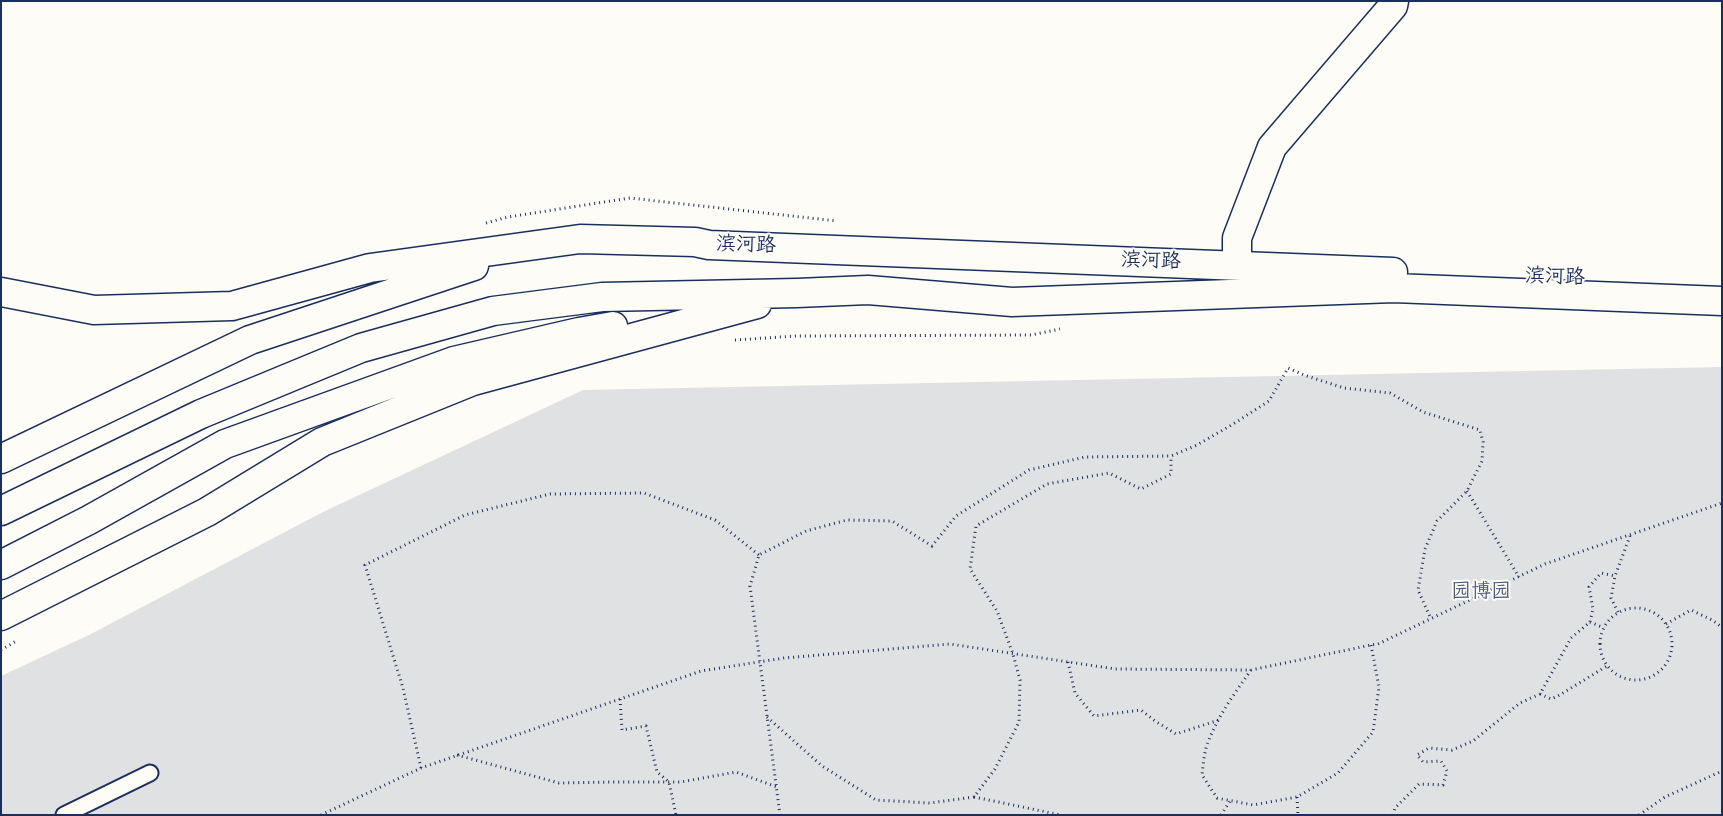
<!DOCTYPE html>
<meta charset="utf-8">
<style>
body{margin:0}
#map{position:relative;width:1723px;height:816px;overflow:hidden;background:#fdfcf7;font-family:Mynerve,sans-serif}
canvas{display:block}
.frame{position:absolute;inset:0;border:2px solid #1b2f5e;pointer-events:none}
</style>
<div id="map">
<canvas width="1723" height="816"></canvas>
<div class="frame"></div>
</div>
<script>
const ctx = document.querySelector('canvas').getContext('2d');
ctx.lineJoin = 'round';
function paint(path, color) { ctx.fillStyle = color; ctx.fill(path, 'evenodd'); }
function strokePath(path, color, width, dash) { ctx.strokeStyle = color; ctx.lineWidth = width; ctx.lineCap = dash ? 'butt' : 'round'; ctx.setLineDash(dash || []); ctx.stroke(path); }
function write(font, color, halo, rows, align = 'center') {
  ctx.font = font + ' Mynerve,"LXGW WenKai TC",sans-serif'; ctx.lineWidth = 4; ctx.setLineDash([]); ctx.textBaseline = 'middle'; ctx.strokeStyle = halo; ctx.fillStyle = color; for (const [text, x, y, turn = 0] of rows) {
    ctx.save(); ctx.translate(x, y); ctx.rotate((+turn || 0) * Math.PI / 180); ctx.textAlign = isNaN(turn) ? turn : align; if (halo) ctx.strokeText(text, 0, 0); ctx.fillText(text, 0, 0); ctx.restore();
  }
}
const green = new Path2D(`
 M1722 367V815H1V676L89 635 323 512 583 390Z`);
const path = new Path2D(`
 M486 223 508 217 630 198 837 221
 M735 340 796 336 1031 335 1060 329
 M1467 491 1519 577
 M1600 644a36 36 0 1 1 72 0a36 36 0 1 1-72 0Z
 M1618 612 1611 598 1615 576 1630 536
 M1590 622 1604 628
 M1666 624 1691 610 1712 620 1722 627
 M1 650 18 640
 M1068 662 1075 693 1094 716 1141 710 1155 721 1176 734 1219 720
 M1251 670C1234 694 1215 720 1206 748 1204 756 1203 766 1202 775L1217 798 1253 805 1297 797 1338 773 1373 732 1379 687 1371 645
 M1540 694 1551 699 1558 696 1607 666
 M620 699 622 730 646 726 657 772 669 782 676 815
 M767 717 822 766 876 800 930 803 974 797 995 769 1019 722 1020 680 1013 654 997 611 970 569 976 526 1047 484 1109 473 1141 489 1171 474V456
 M457 755 559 783 612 782H681L736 772 777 787
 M421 768 403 688 365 565 465 515 550 494 644 493 715 520 759 555
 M974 797 1061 815
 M1297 797 1298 815
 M321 815 421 768 701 671 784 658 950 644 1115 669 1251 670 1371 645 1378 644 1545 564 1722 503
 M780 815 750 586 759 555 806 531 847 520 892 521 932 546 956 516 1029 470 1085 457 1171 456 1197 445 1230 426 1269 401 1288 368 1304 375 1344 388 1390 393 1423 412 1480 430 1483 442 1482 461 1467 491 1437 521 1425 549 1418 590 1431 619
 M1221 815 1230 801
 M1393 815 1395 808 1419 784 1443 785 1447 771 1441 761 1423 762 1417 755 1429 748 1452 750 1473 741 1520 703 1540 694 1571 638 1590 622 1593 609 1589 587 1601 573 1615 576
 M1639 815 1665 797 1722 771`);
const service = new Path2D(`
 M64 815 150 773`);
const minor = new Path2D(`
 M1237 265V238L1272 147 1393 6 1394 1`);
const primary = new Path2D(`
 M1 292 94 310 232 306 370 268 580 239 695 242 709 245 1393 272
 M1 459 250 340 474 266
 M1 511 201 414 361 348 493 311 602 297 797 293 868 290 1012 302 1394 288 1722 301
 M1 565 89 520 225 444 454 361 579 332 613 326
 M1 616 207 512 322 442 473 381 757 304`);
const streetNames = [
 ["滨河路",746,246,2],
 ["滨河路",1151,262,2],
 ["滨河路",1555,278,2]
];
const parkNames = [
 ["园博园",1481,593]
];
paint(green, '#e0e1e3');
strokePath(service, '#1b2f5e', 19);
strokePath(minor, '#1b2f5e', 31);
strokePath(primary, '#1b2f5e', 31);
strokePath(path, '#1b2f5e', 3, [1, 4]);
strokePath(service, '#fdfcf7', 15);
strokePath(minor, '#fdfcf7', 28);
strokePath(primary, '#fdfcf7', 28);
write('20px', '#1b2f5e', '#fdfcf7', streetNames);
write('20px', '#4c5c7f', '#fdfcf7', parkNames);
</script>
